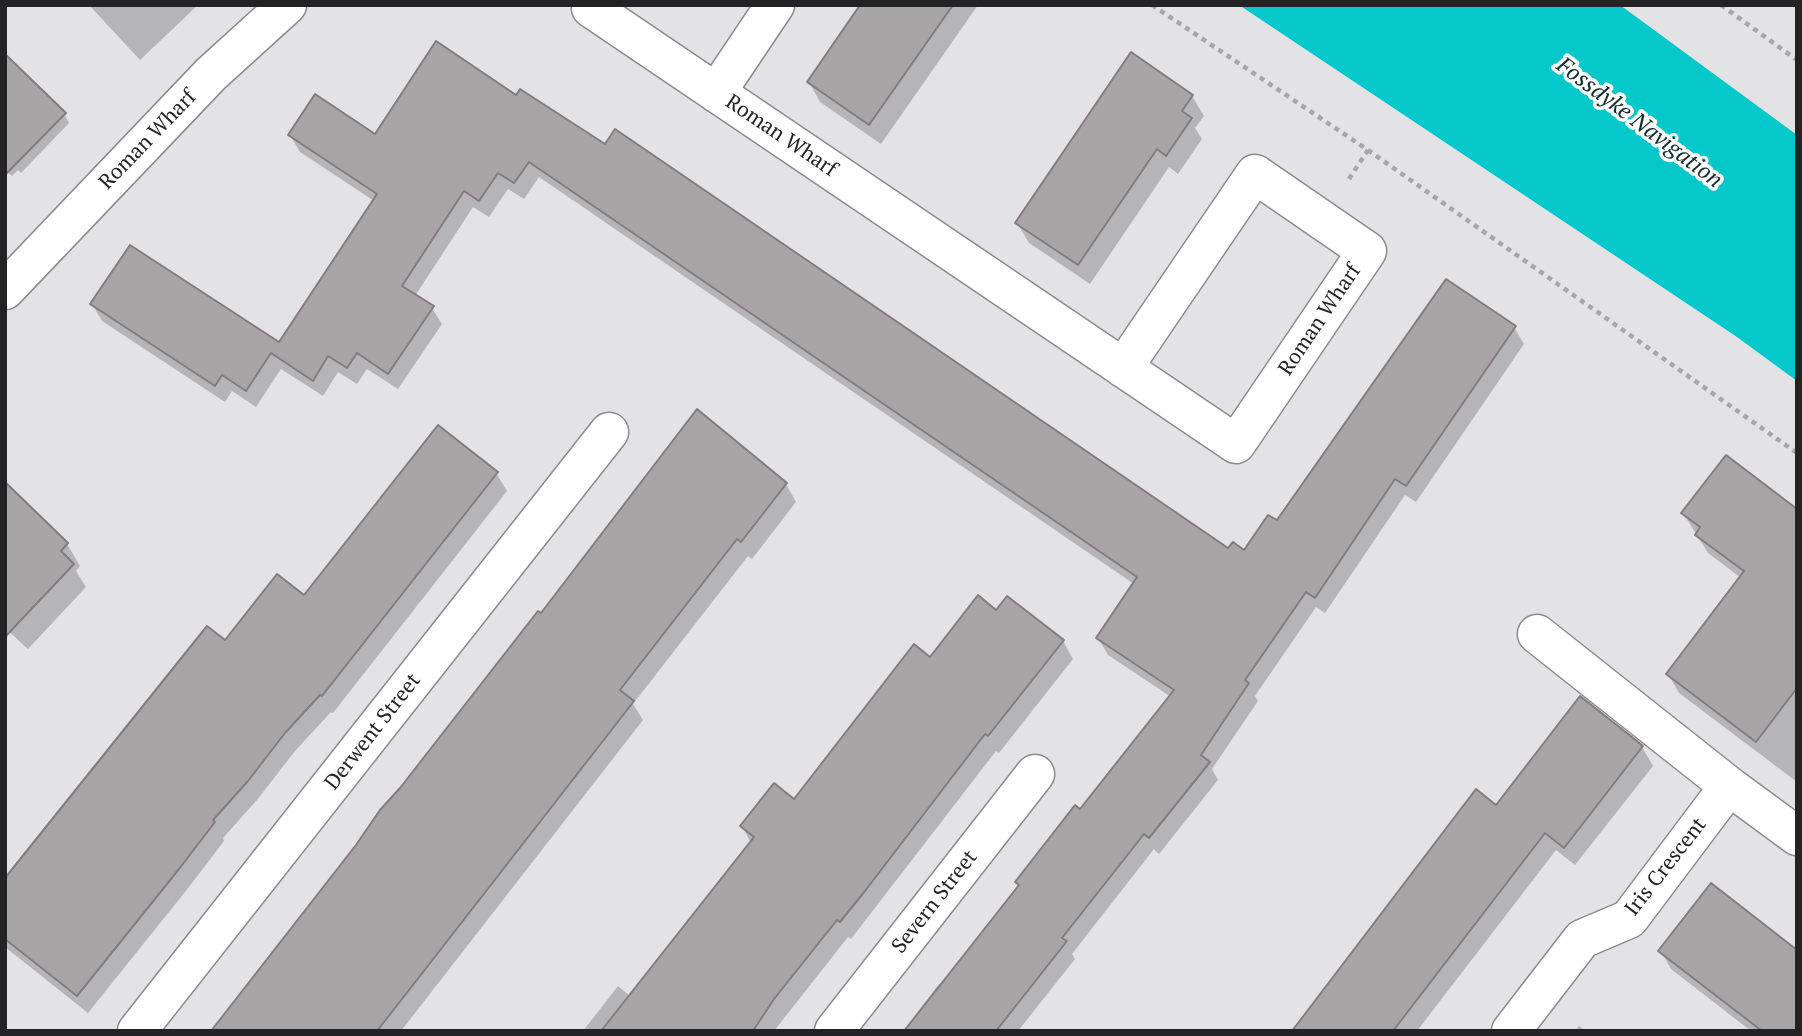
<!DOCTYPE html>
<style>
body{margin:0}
#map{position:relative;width:1802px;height:1036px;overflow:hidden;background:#e3e2e5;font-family:"PT Serif",serif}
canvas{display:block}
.frame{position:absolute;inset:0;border:7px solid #232224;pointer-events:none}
</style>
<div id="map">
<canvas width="1802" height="1036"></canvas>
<div class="frame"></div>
</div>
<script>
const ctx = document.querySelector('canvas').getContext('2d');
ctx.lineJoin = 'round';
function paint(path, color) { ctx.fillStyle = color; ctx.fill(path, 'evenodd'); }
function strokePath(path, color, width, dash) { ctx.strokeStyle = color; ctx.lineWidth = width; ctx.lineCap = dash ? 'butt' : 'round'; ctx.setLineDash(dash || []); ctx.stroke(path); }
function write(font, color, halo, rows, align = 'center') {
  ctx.font = font + ' "PT Serif",serif'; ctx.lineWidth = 7; ctx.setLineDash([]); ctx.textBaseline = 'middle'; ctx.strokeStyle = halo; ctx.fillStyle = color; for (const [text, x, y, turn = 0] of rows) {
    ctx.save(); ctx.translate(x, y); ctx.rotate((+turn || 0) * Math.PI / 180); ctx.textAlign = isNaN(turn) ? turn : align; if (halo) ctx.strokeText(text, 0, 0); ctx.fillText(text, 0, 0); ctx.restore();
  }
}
const water = new Path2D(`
 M1239 5H1620L1797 135V381L1737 337Z`);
const shadow = new Path2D(`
 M89 5H198L140 60Z
 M862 5H978L881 144 820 102 809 82Z
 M1192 96 1204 116 1195 128 1202 139 1178 174 1169 167 1090 284 1029 243 1017 223Z
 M516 97 1229 550 1245 553 1277 523 1514 327 1524 344 1416 502 1405 495 1325 613 1316 607 1255 696 1258 701 1212 769 1218 780 1159 854 1154 849 1072 954 1075 959 1018 1031H903L939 984 942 986 1020 887 1017 882 1081 812 1171 697 1108 655 1098 638 1134 584 539 177 524 199 508 189 489 217 473 207 415 296 432 308 442 324 398 389 367 369 357 384 338 372 323 396 281 369 256 407 232 391 225 402 102 321 92 304 279 344 374 201 300 152 290 135 375 137Z
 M64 114 69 123 21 173 18 170 12 176 5 170Z
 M496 473 507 491 333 713 331 712 295 751 257 800 223 838 224 841 189 887 88 1013 5 947V881L225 642 305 598Z
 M5 481 67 544 80 566 76 571 86 587 28 649 5 628Z
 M786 484 796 502 752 559 748 556 633 704 643 720 401 1031H213L541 616Z
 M1797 511V782L1679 693 1668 674 1741 578 1708 553 1683 513Z
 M996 612 1063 641 1073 659 999 753 996 751 851 939 848 937 774 1031H583L618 986 630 996 751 843 742 826 794 802 930 659Z
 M1581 699 1642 747 1653 766 1575 865 1556 850 1417 1031H1293L1497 807Z
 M1661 951 1797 1031H1751L1671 969Z
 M1579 1026 1585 1031H1575Z`);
const building = new Path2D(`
 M860 5H953L869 125 807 82Z
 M436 41 516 95 520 89 605 144 615 129 1228 548 1233 542 1244 550 1268 515 1277 520 1446 279 1516 326 1406 486 1395 479 1315 598 1306 592 1245 680 1249 683 1201 755 1210 762 1149 838 1144 834 1062 938 1067 941 996 1031H904L1019 885 1015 882 1075 805 1080 809 1174 690 1096 638 1137 577 529 162 514 183 498 173 479 201 464 191 402 286 434 306 388 374 357 353 347 368 328 356 313 381 271 353 246 391 222 375 215 386 90 304 130 245 279 342 377 194 288 135 315 94 375 134Z
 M1131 52 1193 95 1182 111 1192 118 1166 156 1157 149 1078 265 1015 223Z
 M5 54 66 113 5 175Z
 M697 409 787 483 741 542 737 539 620 690 634 701 420 976 377 1031H211L356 845 380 810 400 788 538 611 541 613Z
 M438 425 498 472 322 696 320 695 285 733 248 781 213 820 215 822 179 869 77 996 5 939V878L207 626 225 640 277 574 304 595Z
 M1726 455 1797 509V688L1756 742 1666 674 1744 571 1695 535 1700 527 1681 513Z
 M5 482 68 543 61 551 74 564 5 637Z
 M978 595 996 610 1007 596 1064 640 988 736 985 734 865 891 840 922 837 920 774 999 753 1031H601L754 837 740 826 774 783 794 799 914 644 930 657Z
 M1580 696 1643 746 1564 848 1545 833 1393 1031H1292L1476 789 1496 805Z
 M1711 883 1797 950V1031H1762L1658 951Z`);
const path = new Path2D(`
 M1152 5 1368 150 1797 453
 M1721 5 1797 60
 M1349 179 1368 150`);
const minor = new Path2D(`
 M593 5 591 8 1236 444 1367 251 1255 174 1123 368
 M716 93 775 5
 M5 290 211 74 287 5
 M1537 634 1729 786
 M137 1031 609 432
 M834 1031 1035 774
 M1511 1031 1582 939 1629 919 1729 786 1797 836`);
const streetNames = [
 ["Roman Wharf",781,136,34],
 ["Roman Wharf",148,140,-46],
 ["Roman Wharf",1320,320,-56],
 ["Derwent Street",373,732,-52],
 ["Iris Crescent",1666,867,-52],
 ["Severn Street",935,902,-52]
];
const waterNames = [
 ["Fossdyke Navigation",1639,123,37]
];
paint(water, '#05c8ca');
paint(shadow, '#0003');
paint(building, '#a8a5a7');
strokePath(building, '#817d7f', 2);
strokePath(minor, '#8b8a8d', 41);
strokePath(path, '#a7a6a9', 4.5, [5, 5]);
strokePath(minor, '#fff', 38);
write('21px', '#232224', '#fff', streetNames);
write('italic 23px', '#142e2e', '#fff', waterNames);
</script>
